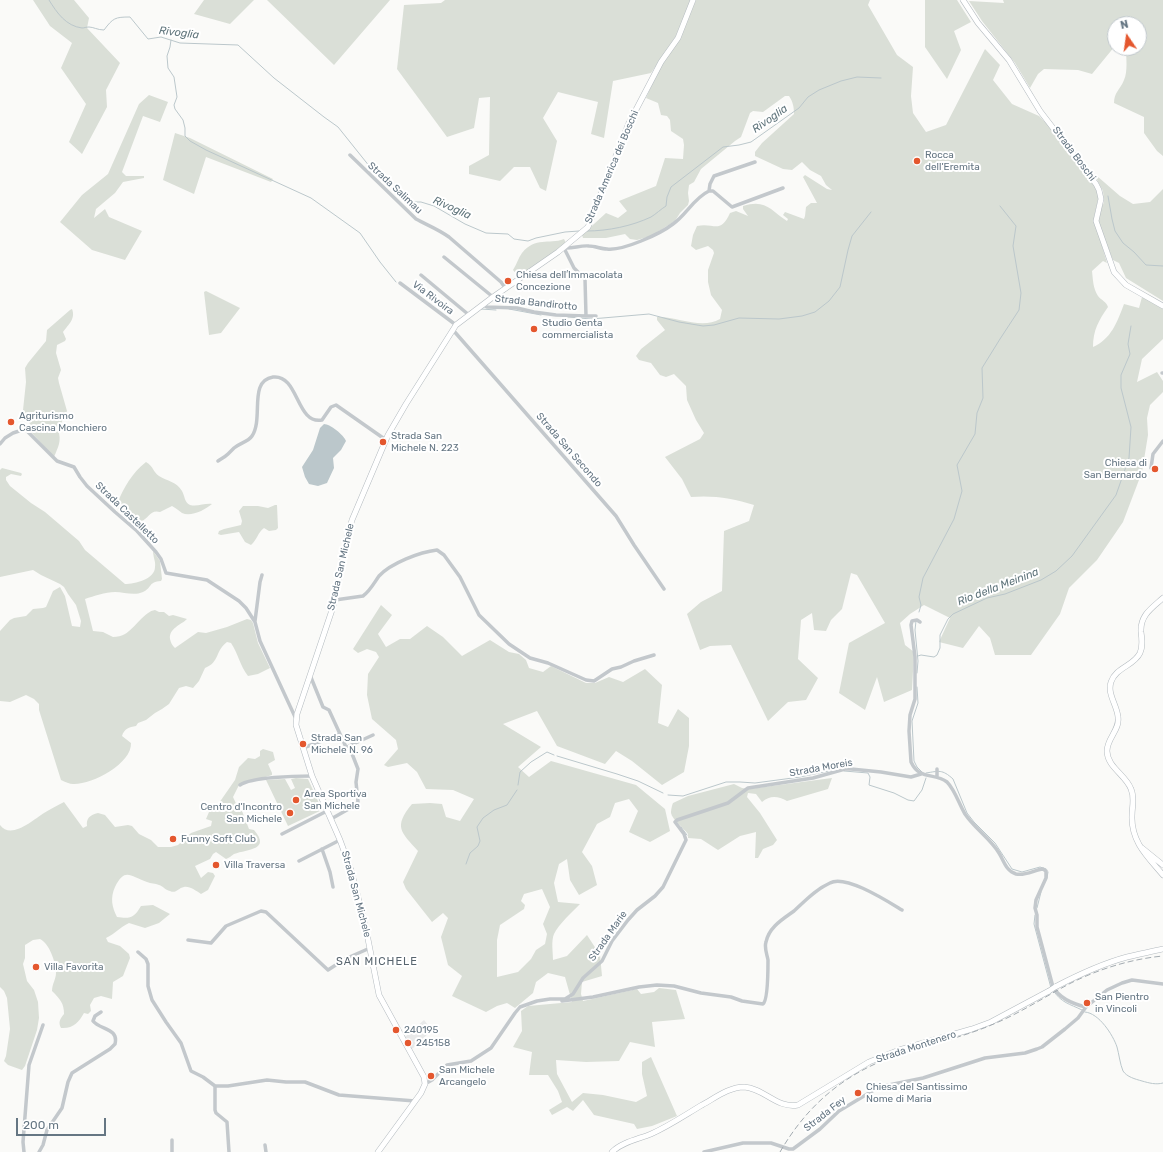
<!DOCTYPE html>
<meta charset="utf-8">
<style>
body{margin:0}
#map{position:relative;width:1163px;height:1152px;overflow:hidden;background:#fafaf8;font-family:Rubik,sans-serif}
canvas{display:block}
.north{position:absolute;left:1107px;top:16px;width:40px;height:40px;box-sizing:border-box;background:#fff;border:1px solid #c1c8cd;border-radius:50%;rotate:347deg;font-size:11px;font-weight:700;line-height:16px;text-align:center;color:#657683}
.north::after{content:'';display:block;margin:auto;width:14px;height:18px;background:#e4572e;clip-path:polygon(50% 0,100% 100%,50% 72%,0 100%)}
.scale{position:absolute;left:16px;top:1118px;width:90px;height:18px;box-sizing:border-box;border:2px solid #657683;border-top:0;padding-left:5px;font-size:12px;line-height:14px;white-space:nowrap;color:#657683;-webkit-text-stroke:3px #fff;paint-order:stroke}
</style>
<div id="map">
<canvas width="1163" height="1152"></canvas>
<div class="north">N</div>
<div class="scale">200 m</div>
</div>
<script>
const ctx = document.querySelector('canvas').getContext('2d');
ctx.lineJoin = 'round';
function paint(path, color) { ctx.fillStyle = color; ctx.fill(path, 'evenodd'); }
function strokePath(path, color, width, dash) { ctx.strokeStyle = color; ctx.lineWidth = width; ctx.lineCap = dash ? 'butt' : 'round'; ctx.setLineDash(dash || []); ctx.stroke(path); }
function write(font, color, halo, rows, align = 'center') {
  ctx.font = font + ' Rubik,sans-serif'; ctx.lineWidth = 4; ctx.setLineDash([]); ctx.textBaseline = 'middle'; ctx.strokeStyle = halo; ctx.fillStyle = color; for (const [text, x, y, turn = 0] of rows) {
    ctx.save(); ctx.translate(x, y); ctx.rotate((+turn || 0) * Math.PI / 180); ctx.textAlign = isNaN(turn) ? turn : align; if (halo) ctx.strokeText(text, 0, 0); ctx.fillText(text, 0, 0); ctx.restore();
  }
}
const built = new Path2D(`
 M424 1020 432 1030 412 1049 405 1037Z`);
const green = new Path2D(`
 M33 0H74L89 18 87 28 120 63 106 90 107 107 82 154 69 142 86 104 61 68 72 43 50 26Z
 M204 0H254L230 24 194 14Z
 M267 0H390L334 65Z
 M445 0H691L676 36 651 73 613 81 604 138 591 134 598 102 558 92 543 118 557 141 546 191 540 188 530 167H514L500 181 469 174V166L489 155 490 97 479 98 474 128 447 137 397 69 404 5 441 3Z
 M696 0H870L868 5 897 55 913 67 911 96 913 113 926 132 946 125 985 49 1000 65 993 80 1012 104 1039 116 1048 125 1095 186 1099 195 1094 218 1107 263 1103 261 1092 271C1093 280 1093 288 1098 296 1102 301 1106 301 1108 307 1099 320 1093 330 1093 347 1111 339 1117 323 1124 304L1139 308 1142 297 1163 308V339L1142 359 1137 382 1157 372 1163 381V392L1150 405 1147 418 1148 435 1142 472 1123 522 1097 560 1069 588 1060 614 1031 655H995L990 638 979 626 963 648 939 642 950 618 924 605 910 614 900 623 905 645 914 652 912 690 884 702 877 677 865 710 839 693 849 643 885 623 857 575 851 573 842 609 831 620 826 631 814 630 812 613 801 620 798 659 818 678 806 700 788 702 768 721 731 645 710 646 700 650 687 614 701 602 722 591 724 531 749 521 754 505C734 498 711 495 691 497L682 479 665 457 700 439 704 433 696 420 687 400 686 386 674 374 666 377 660 375 651 363 639 360 636 356 641 349 665 330 657 320V317C677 316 701 330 720 319L722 310 711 295 708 282V270L714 253 713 250 708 246 696 250 691 246 693 235 697 226C714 222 720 235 730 213L736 211 748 216 743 209V206C766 199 770 210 787 221L788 219 783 215 785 212 804 219 805 216 806 207 811 203H817L803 177 805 175 827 189 832 190 826 185 821 176 810 170 802 162 792 170 783 169 755 156V152L762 143 794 114C794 107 793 102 789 96H785L763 112 753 111 750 113 741 137 735 141 701 169 694 182 689 185 688 193 689 201 688 205 680 213 675 221 651 236 637 240 630 239 625 234 606 238H583L582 235 606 213 618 218 627 211 619 201 656 186 665 158 683 159 684 145 683 139 671 131 670 120 667 116 661 115 658 103 646 98C660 64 681 34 696 0Z
 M925 0H957L971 22 954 31 961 50 947 79 925 47Z
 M1003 0H1163V156L1157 151 1144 133V117L1114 103C1114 92 1120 90 1124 80 1128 71 1126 58 1126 48H1139V24H1115V46L1092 74 1078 70 1044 69 1038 74 1030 88 1015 63 982 21 969 1 1004 3Z
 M149 95 168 102 160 122 143 116 122 172 126 176H144V178L123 182 115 193 96 209 94 218 105 209 109 217 142 231 125 260 92 250 60 222 82 195 108 174 139 104Z
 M175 133 190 138 273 179 271 182 206 157 194 194 163 180Z
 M1097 176 1120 196 1133 204 1150 202 1163 189V301L1126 278 1119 263 1113 260 1099 226V213L1104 202 1103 191 1096 178Z
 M564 239 566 243 519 277 513 270C517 264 518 258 522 253 536 236 548 245 564 239Z
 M206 291 240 308 221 333 209 335 204 292Z
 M72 309C76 319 68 325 63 332L66 339 65 341 57 345 56 353 61 370 58 378 59 383 67 411 58 430C62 441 58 447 54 457L31 432V426L23 410 26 382 25 368 28 363 46 341 47 330 70 310Z
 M146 462C154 467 153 472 159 476 167 481 177 482 182 491 185 496 184 502 190 505 197 507 205 503 212 504 205 510 191 517 182 513 179 511 176 508 172 506L160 512C150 509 149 519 141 521 134 523 120 513 117 507V504C124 487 132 473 146 462Z
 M2 468 21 473 22 474 21 476 11 474 6 477V480L10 486 31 503 45 512 79 541 85 550 125 584C135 584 155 579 155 567 156 562 153 557 153 551L160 561 162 579 161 581C148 582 152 588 143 592 134 596 124 592 115 592 105 592 94 596 85 599L93 631 103 632 113 637C117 637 122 636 125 634 134 629 145 611 155 610L159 612H164L169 616 173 615 187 619C181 625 169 628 170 639 171 643 172 645 175 648L198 632 206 633 227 627 247 619 251 620 253 623 258 643 270 668 258 674 248 676C240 666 238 653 231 643L227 642C215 651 220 662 205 668L199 681 193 688 186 686 179 688 169 704 162 709 155 713 146 720 138 723 136 726C129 727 124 729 122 736L131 743C132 764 91 785 73 784 70 784 65 782 61 780L39 710V704L34 699 26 695 10 702 0 701V631L10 620 14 618 26 616 33 609 43 608 46 607 53 591 60 587 65 596 72 626 80 627 81 621 76 605 68 594 64 587 60 584 41 575 33 570 0 577V470Z
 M275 505H277L278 528 276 530 269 531 264 528C258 532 257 540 251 545L245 542 239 532 221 535 218 534 219 531 224 529 241 525 242 521 239 511 243 506H258L268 508Z
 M381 605 392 615 378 634 386 647 400 639H410L427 626 443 637 462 656 490 640 509 652 519 654 526 660 529 668 543 672 551 666 586 683H595L609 677 623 682 645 669 662 685 658 723 668 727 678 709 689 718V746L684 772 662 785 632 761 616 751 605 764 557 746 537 711 503 724 541 747 518 767 529 777 551 761 636 785 665 809 670 831 650 842 629 832 638 811 629 799 615 803 610 817 597 824 582 852 592 866 597 885 579 895 570 880 567 859 559 864 554 883 558 902 580 904C573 911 558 925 554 934 551 941 553 952 553 960L567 956 587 935 600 955 602 976 582 982 581 994 583 1001 637 989 641 994 654 992 659 988 676 990 685 1019 652 1022 655 1047 630 1042 619 1061 586 1062 556 1060 557 1074 572 1102 583 1093 603 1095 636 1102 647 1096 642 1074V1062L651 1057 677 1116 652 1126 637 1129 634 1124 594 1115 583 1100 573 1111 567 1107 552 1115 549 1110 562 1102 558 1091 548 1075H529L532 1052 513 1047 522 1031 521 1011 528 1006 572 1002 565 977 548 973 536 982 533 993 515 1008 507 1003 497 1006 486 1012 452 996 462 976 448 965 441 937 448 918 443 913 432 922 406 889 403 882 418 851C401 832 393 827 412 804L430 803 442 804 446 817 460 821 474 799 453 790 426 789 417 772 407 763 388 767 384 765 398 749 396 740 372 719 367 695 368 674 379 657 376 652 367 649 358 653 353 649ZM542 889 550 907 543 924 547 934 545 944 536 950 531 959 518 972 497 977V940L500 925 524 909 525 905 521 901 524 894Z
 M263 749 273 752 275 760 268 764 272 773V775L239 785 233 797 239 810 242 811 249 829 254 830C271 850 248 849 234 854 231 856 229 858 226 859L216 852 213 854 210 859 195 866 201 878 208 872 213 873 215 876 208 890 201 894C196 891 190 886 184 887 178 888 176 894 170 891 165 890 163 886 159 885 155 883 151 884 147 882 130 876 125 867 115 887 110 898 112 907 117 917 130 919 134 918 141 906L153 905 170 914 159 923 145 928 129 923C120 927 115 934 106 938L108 942 120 946 129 954 130 958 123 976 113 982 112 999 101 996 94 998 90 1005 91 1011 88 1014 84 1013C79 1022 73 1029 61 1028 58 1022 60 1019 64 1014 64 1003 60 999 52 991 52 984 56 979 56 973 56 962 49 943 40 939L33 940 25 945V958L23 964 27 981 34 990 38 1002 39 1018 37 1030 25 1066 22 1070 8 1065 4 1061 6 1056 10 1029 7 998 4 991 0 987V825C11 840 33 820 44 813 50 809 57 806 64 802L83 828 87 826C86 818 90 815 98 813L105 815 115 827 128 825 132 826 139 834 151 840 158 847H171L178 845 191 833 211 826 212 821 206 819 209 812 219 803 235 780 239 767 248 758 255 759 260 756V751Z
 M296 778 308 779 322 810 288 826 266 780 285 779 291 790 295 788 291 779Z
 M832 778 828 789 787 801C778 796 770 795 762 802L756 794 748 793 747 797 760 813 777 840 773 845 763 849 758 858H755L756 832 740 836 718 850 701 839 688 838V834C683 828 672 819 671 813 671 810 672 805 673 803L688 796 734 784 742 788 749 789Z`);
const water = new Path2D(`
 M324 424C330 424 344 435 346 441L341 450 333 458 334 468 327 483 318 486 309 484 305 477 302 467 313 450 320 428Z`);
const stream = new Path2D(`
 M49 0C57 13 66 26 82 28 84 28 86 27 89 27 93 27 98 30 104 30 113 18 115 17 130 17L148 39 161 37 180 43 238 45 274 78 324 117 338 127 370 167 401 197 409 202H421L434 206 465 224 486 233 508 234 514 239 528 241 536 238 565 232 579 231
 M171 40 170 47 167 56 168 68 174 77 177 97 174 105 175 109 183 120 185 128V136L190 141 206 150 311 198 360 233 380 262 396 282
 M1108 196 1112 219 1115 231 1123 243 1134 252 1146 265 1163 266
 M587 231C608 231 632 226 651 217 656 214 661 209 666 206L667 197 671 187 723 147 739 145 751 142 799 108 808 97 819 90 841 81 857 77 881 78
 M481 309 496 310
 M509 309 541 315
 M568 317 591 319 649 314 679 322 703 326 714 325 739 318 779 319 802 316 815 312 829 301 840 287 848 250 852 236 871 212
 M919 612 921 605 919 597 923 578 954 519 962 491 957 465 975 434 977 413 983 398 982 368 1000 339 1019 310 1021 293 1013 246 1016 226 1000 206
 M916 621 915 630 918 661 917 673
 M918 656 921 655 934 657 937 655 940 648V635L948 619 953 614 987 598 1005 594 1041 580 1056 571 1072 556 1116 495 1129 458 1131 427 1121 388V375L1130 354 1128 344 1131 326
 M917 687 918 703 912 721 914 761 917 767 923 773
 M557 756 617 774 638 781 663 793
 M844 771 868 773 870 777 869 785 894 793 908 800 914 801 922 790 926 778
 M926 773C939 771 942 769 953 779L967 813 974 822 995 843 1012 869 1022 872 1040 867 1046 869
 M518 785 520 772 531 762 547 752 554 755
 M668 795 683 796 726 782H740L755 783 800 777 838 769
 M681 827 687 835
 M466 864 470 853 478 846 480 841 477 827 483 818 494 810 507 805 517 790
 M1047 878 1048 872
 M1037 908 1041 892
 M1035 915 1034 924 1051 988
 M1053 990C1061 1003 1070 1004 1082 1010
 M1085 1012C1099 1013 1113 1035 1117 1047 1119 1054 1120 1064 1123 1071 1127 1077 1135 1079 1142 1081 1149 1083 1156 1085 1163 1083`);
const street = new Path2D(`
 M350 155 416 219C427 225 438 229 449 237L501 282 506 289
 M709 191 710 184 714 176 755 162
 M444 257 493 297
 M421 275 469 315
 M400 283 456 325
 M483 305 487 307 517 308 534 312 556 315 586 316 585 279 574 268 564 248C572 249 581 245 589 246 595 246 601 249 607 249 623 251 660 234 673 224 686 215 694 198 709 191H713L732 207 783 188
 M586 316H596
 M453 330 616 516 634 545 664 589
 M1162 373H1163
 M0 444 5 438 13 433 22 430H26L57 461 74 467 80 477 87 486 115 512 137 531 156 552 161 559 166 573 207 580 239 601 246 608 255 622 260 641 296 719
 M218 461C221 459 225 457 228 454 230 452 232 450 234 448 240 443 248 442 252 436 264 418 248 381 273 377 299 374 296 425 322 420L331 407 336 405 386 440
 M1151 468 1153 454 1163 441
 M335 600 363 596C370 591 374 583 379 576 391 563 420 552 437 550L444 555 460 577 479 615 509 644 530 658 548 663 586 680 594 681 612 669 621 667 634 661 654 655
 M255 621 260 582 262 575
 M920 622 917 620 912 621 911 625 915 657V699L910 715 909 731 911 762C920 781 934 772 947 782 955 790 959 804 965 814 975 829 990 838 999 853 1004 861 1006 871 1016 874 1026 876 1034 870 1043 869L1046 871V878L1036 900 1035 908 1037 915V927L1053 987C1060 999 1073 1004 1086 1007
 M340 734 346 747
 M303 748 340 734 329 710 323 707 310 675
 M937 769V777
 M240 785C251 777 296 776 312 776
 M331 819 354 806 358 802 356 782 358 769 349 746 373 735
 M282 834 327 811
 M322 849 330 872 333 887
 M299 861 340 840
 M188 940 211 943 226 926 261 911 266 912 328 970 345 959 370 948
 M138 952 146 959 148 964V986L152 1000 166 1022 181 1043 191 1071 203 1077 215 1086H228L267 1080 286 1082H305L339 1095 415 1101
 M562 1001 593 997 639 987 657 985 674 986 701 993 731 997 742 1001 763 1004C768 1000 768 968 768 960 767 954 764 948 766 942 769 927 783 919 794 911 805 901 816 889 830 883 845 874 887 901 902 910
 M425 1084 432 1080 447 1065 471 1061 491 1048 515 1013 520 1007 537 1001 550 999H565L573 994 583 978 602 961 612 941 628 920 637 910 655 896 663 887 686 840 684 834 675 822 677 820 728 803 748 788 813 778 845 769H851L881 772 911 777 921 774
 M215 1086V1110L216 1113 227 1122 229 1152
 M265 1145 266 1152
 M24 1152 23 1142 29 1065 43 1025
 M39 1152 43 1145 47 1130 62 1108 68 1082 72 1073 110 1049 115 1044C119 1028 100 1030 93 1021L95 1016 101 1012
 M172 1152V1140
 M704 1152 743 1143H771L789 1149H793L820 1129 839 1111 879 1087 923 1078 985 1058 1025 1053 1037 1049 1042 1047 1065 1029 1078 1018 1086 1007 1107 990 1122 983 1132 980 1163 984`);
const secondary = new Path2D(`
 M963 0 978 23 1009 60 1040 111 1096 184 1099 190 1101 199 1096 221 1114 272 1126 285 1163 306
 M1163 598C1152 608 1140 615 1141 632 1142 639 1143 646 1140 653 1134 666 1116 667 1111 682 1107 694 1117 705 1118 717 1120 730 1107 738 1107 751 1107 767 1126 775 1131 789 1135 798 1132 806 1132 816 1131 842 1148 857 1163 875
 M1142 848 1163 865
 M1055 987C1078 975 1101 964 1127 957 1138 954 1151 952 1163 949
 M378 1152 421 1093 425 1084 424 1077 379 995 365 924 351 870 340 840 312 776 296 725 297 714 333 607 348 534 352 520 388 435 406 404 456 325 493 297 558 252 588 227 628 125 661 62 678 38 693 0
 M612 1152C622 1142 639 1139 651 1134 669 1126 685 1115 702 1105 715 1098 729 1087 744 1087 764 1088 777 1109 798 1105L869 1062 899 1050 972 1029 991 1022 1049 991`);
const rail = new Path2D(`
 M780 1152C809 1102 849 1070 904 1053 935 1043 967 1036 996 1023 1022 1012 1046 996 1071 983 1099 969 1131 959 1163 956`);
const secondaryBridge = new Path2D(`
 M1049 991 1055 987`);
const markers = [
 [917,161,4,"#e4572e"],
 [508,281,4,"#e4572e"],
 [534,329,4,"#e4572e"],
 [11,422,4,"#e4572e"],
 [383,442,4,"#e4572e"],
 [1155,469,4,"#e4572e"],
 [303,744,4,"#e4572e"],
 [296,800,4,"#e4572e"],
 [290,813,4,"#e4572e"],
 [173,839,4,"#e4572e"],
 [216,865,4,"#e4572e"],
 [36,967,4,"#e4572e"],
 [1087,1003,4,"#e4572e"],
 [396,1030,4,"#e4572e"],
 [408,1043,4,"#e4572e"],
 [431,1076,4,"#e4572e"],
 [858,1093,4,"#e4572e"]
];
const streetNames = [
 ["Strada Boschi",1074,154,53],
 ["Strada America dei Boschi",612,167,-67],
 ["Strada Salimau",395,188,43],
 ["Via Rivoira",433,298,37],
 ["Strada Bandirotto",536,303,6],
 ["Strada San Secondo",569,450,49],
 ["Strada Castelletto",127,513,44],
 ["Strada San Michele",341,567,-77],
 ["Strada Moreis",821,768,-10],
 ["Strada San Michele",356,894,75],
 ["Strada Marie",608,936,-55],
 ["Strada Montenero",916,1047,-18],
 ["Strada Fey",825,1114,-38]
];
const poiNames = [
 ["Rocca",925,155],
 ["dell'Eremita",925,167],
 ["Chiesa dell′Immacolata",516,275],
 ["Concezione",516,287],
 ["Studio Genta",542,323],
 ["commercialista",542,335],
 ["Agriturismo",19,416],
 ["Cascina Monchiero",19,428],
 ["Strada San",391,436],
 ["Michele N. 223",391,448],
 ["Chiesa di",1147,463,"right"],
 ["San Bernardo",1147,475,"right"],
 ["Strada San",311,738],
 ["Michele N. 96",311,750],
 ["Area Sportiva",304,794],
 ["San Michele",304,806],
 ["Centro d'Incontro",282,807,"right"],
 ["San Michele",282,819,"right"],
 ["Funny Soft Club",181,839],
 ["Villa Traversa",224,865],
 ["Villa Favorita",44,967],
 ["San Pientro",1095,997],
 ["in Vincoli",1095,1009],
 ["240195",404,1030],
 ["245158",416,1043],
 ["San Michele",439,1070],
 ["Arcangelo",439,1082],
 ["Chiesa del Santissimo",866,1087],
 ["Nome di Maria",866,1099]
];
const waterNames = [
 ["Rivoglia",179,33,7],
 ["Rivoglia",770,119,-35],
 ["Rivoglia",452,208,24],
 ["Rio della Meinina",998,587,-21]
];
const neighbourhoodNames = [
 ["SAN MICHELE",377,962]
];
paint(built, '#e8e9e9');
paint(green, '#dadfd7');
paint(water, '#bbc7cb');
strokePath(stream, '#bbc7cb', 1);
strokePath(secondary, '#b3babf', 6);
strokePath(street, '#c3c8cc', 3.5);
strokePath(secondary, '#fff', 5);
strokePath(rail, '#a2aab0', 1, [6, 3]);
strokePath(secondaryBridge, '#b3babf', 6, []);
strokePath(secondaryBridge, '#fff', 5);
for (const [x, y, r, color] of markers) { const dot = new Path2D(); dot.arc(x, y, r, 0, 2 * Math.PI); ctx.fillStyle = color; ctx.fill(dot); strokePath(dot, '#fff', 1.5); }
write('10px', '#657683', '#fff', streetNames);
write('10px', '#657683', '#fff', poiNames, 'left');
write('italic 11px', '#60757c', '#fff', waterNames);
ctx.letterSpacing = '1px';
write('11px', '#57646e', '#fff', neighbourhoodNames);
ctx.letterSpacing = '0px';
</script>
